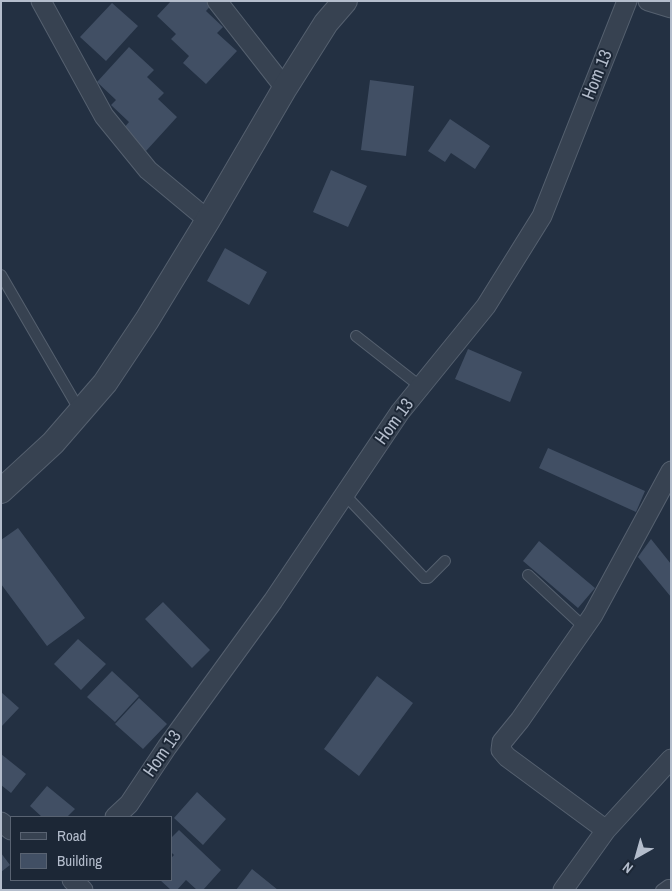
<!DOCTYPE html>
<style>
body{margin:0}
#map{position:relative;width:672px;height:891px;overflow:hidden;background:#233042;font-family:"Archivo Narrow",sans-serif}
canvas{display:block}
.frame{position:absolute;inset:0;border:2px solid #b4bdcc;pointer-events:none}
.legend{position:absolute;left:10px;top:816px;width:162px;height:65px;box-sizing:border-box;background:#1c2736;border:1px solid #596372;margin:0;padding:6px 9px;list-style:none;font-size:15px;color:#b4bdcc}
.legend li{display:flex;align-items:center;gap:10px;height:25px}
.legend b{width:25px;border:1px solid #596372}
.north{position:absolute;left:612px;top:831px;width:50px;height:50px;-webkit-text-stroke:4px #1c2736;paint-order:stroke;rotate:218deg;font-size:14px;font-weight:700;line-height:20px;text-align:center;color:#b4bdcc}
.north::after{content:'';display:block;margin:auto;width:18px;height:22px;background:#b4bdcc;clip-path:polygon(50% 0,100% 100%,50% 72%,0 100%)}
</style>
<div id="map">
<canvas width="672" height="891"></canvas>
<div class="frame"></div>
<ul class="legend">
<li><b style="height:6px;background:#374251"></b>Road</li>
<li><b style="height:14px;background:#414f64"></b>Building</li>
</ul>
<div class="north">N</div>
</div>
<script>
const ctx = document.querySelector('canvas').getContext('2d');
ctx.lineJoin = 'round';
function paint(path, color) { ctx.fillStyle = color; ctx.fill(path, 'evenodd'); }
function strokePath(path, color, width, dash) { ctx.strokeStyle = color; ctx.lineWidth = width; ctx.lineCap = dash ? 'butt' : 'round'; ctx.setLineDash(dash || []); ctx.stroke(path); }
function write(font, color, halo, rows, align = 'center') {
  ctx.font = font + ' "Archivo Narrow",sans-serif'; ctx.lineWidth = 4; ctx.setLineDash([]); ctx.textBaseline = 'middle'; ctx.strokeStyle = halo; ctx.fillStyle = color; for (const [text, x, y, turn = 0] of rows) {
    ctx.save(); ctx.translate(x, y); ctx.rotate((+turn || 0) * Math.PI / 180); ctx.textAlign = isNaN(turn) ? turn : align; if (halo) ctx.strokeText(text, 0, 0); ctx.fillText(text, 0, 0); ctx.restore();
  }
}
const building = new Path2D(`
 M171 1H211L213 3 206 11 223 27 217 33 237 51 206 84 183 63 189 56 171 39 176 34 157 16Z
 M112 3 138 26 106 61 80 37Z
 M129 47 154 70 147 77 164 93 158 99 177 117 146 151 123 129 129 122 111 105 116 100 97 82Z
 M370 80 414 86 406 156 361 150Z
 M450 119 490 146 475 169 451 153 445 162 428 151Z
 M331 170 367 186 348 227 313 212Z
 M225 248 267 272 249 305 207 281Z
 M468 349 522 372 510 402 455 379Z
 M548 448 645 491 636 512 539 468Z
 M18 528 85 618 47 646 1 584V540Z
 M651 539 671 564V597L638 557Z
 M539 541 595 588 578 608 523 561Z
 M163 602 210 650 192 668 145 619Z
 M78 639 106 664 81 690 54 664Z
 M112 671 139 696 115 722 87 697Z
 M377 676 413 703 359 776 324 749Z
 M1 692 19 708 1 727Z
 M139 698 167 724 143 749 115 724Z
 M1 754 26 774 11 793 1 785Z
 M47 786 75 809 67 817H42L30 806Z
 M197 792 226 819 203 845 174 818Z
 M179 830 221 870 203 890H197L186 880 177 890H171L160 880H171V858L174 855 171 852V838Z
 M1 853 10 865 1 872Z
 M252 869 278 890H236Z`);
const service = new Path2D(`
 M1 275 80 411
 M356 336 421 387
 M345 495 424 578H428L445 561
 M528 575 585 628
 M661 890 668 885H671`);
const minor = new Path2D(`
 M41 1 104 116 148 170 208 220
 M217 1 285 88
 M648 1 671 8
 M115 817 129 804 167 747 273 601 400 412 486 306 542 216 627 1
 M1 822 11 830
 M606 830 507 757 501 750 502 742 520 720 593 615 671 471
 M72 880 83 890
 M563 890 606 830 671 759`);
const tertiary = new Path2D(`
 M1 491 53 443 105 383 147 320 208 220 285 88 326 23 345 1`);
const streetNames = [
 ["Hom 13",598,75,-68],
 ["Hom 13",395,422,-54],
 ["Hom 13",163,754,-55]
];
paint(building, '#414f64');
strokePath(service, '#55606f', 12);
strokePath(minor, '#55606f', 21);
strokePath(tertiary, '#55606f', 26);
strokePath(service, '#374251', 10);
strokePath(minor, '#374251', 19);
strokePath(tertiary, '#374251', 24);
write('18px', '#b4bdcc', '#1c2736', streetNames);
</script>
